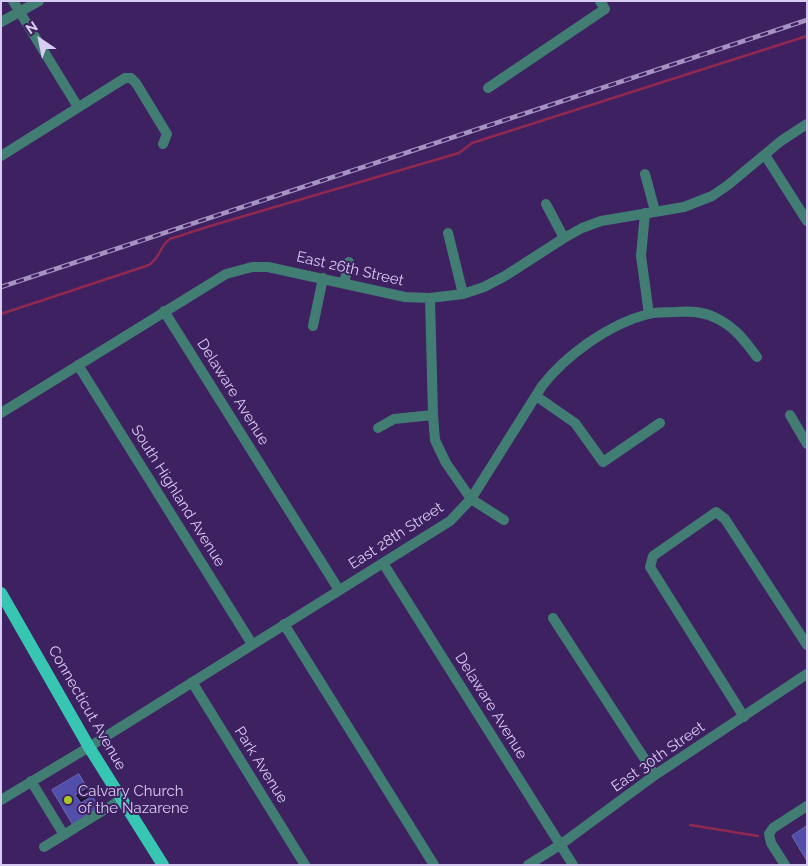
<!DOCTYPE html>
<style>
body{margin:0}
#map{position:relative;width:808px;height:866px;overflow:hidden;background:#3e2161;font-family:Raleway,sans-serif}
canvas{display:block}
.frame{position:absolute;inset:0;border:2px solid #d9ccf2;pointer-events:none}
.north{position:absolute;left:15px;top:15px;width:50px;height:50px;-webkit-text-stroke:4px #3e2161;paint-order:stroke;rotate:326deg;font-size:14px;font-weight:700;line-height:20px;text-align:center;color:#d9ccf2}
.north::after{content:'';display:block;margin:auto;width:18px;height:22px;background:#d9ccf2;clip-path:polygon(50% 0,100% 100%,50% 72%,0 100%)}
</style>
<div id="map">
<canvas width="808" height="866"></canvas>
<div class="frame"></div>
<div class="north">N</div>
</div>
<script>
const ctx = document.querySelector('canvas').getContext('2d');
ctx.lineJoin = 'round';
function paint(path, color) { ctx.fillStyle = color; ctx.fill(path, 'evenodd'); }
function strokePath(path, color, width, dash) { ctx.strokeStyle = color; ctx.lineWidth = width; ctx.lineCap = dash ? 'butt' : 'round'; ctx.setLineDash(dash || []); ctx.stroke(path); }
function write(font, color, halo, rows, align = 'center') {
  ctx.font = font + ' Raleway,sans-serif'; ctx.lineWidth = 4; ctx.setLineDash([]); ctx.textBaseline = 'middle'; ctx.strokeStyle = halo; ctx.fillStyle = color; for (const [text, x, y, turn = 0] of rows) {
    ctx.save(); ctx.translate(x, y); ctx.rotate((+turn || 0) * Math.PI / 180); ctx.textAlign = isNaN(turn) ? turn : align; if (halo) ctx.strokeText(text, 0, 0); ctx.fillText(text, 0, 0); ctx.restore();
  }
}
const shadow = new Path2D(`
 M78 775 103 817 79 832 54 790Z`);
const stream = new Path2D(`
 M1 314 149 265C161 257 160 245 170 239L210 226 459 153 472 143 807 36
 M690 825 758 836`);
const building = new Path2D(`
 M79 774 87 788 75 795 81 803 92 796 100 808 73 825 52 790Z
 M807 826V861L792 836Z`);
const minor = new Path2D(`
 M13 1 78 107
 M1 22 39 1
 M488 88 605 9 600 1
 M765 155 807 221
 M1 156 125 78H131L136 83 167 134 163 144
 M645 174 655 211
 M546 204 564 238
 M645 213 641 256 649 314
 M448 233 463 294
 M344 283 349 262
 M430 298 433 415 435 440 446 463 471 499 504 520
 M164 311 339 590
 M313 326 323 278
 M78 365 252 644
 M536 396 575 423 603 462 660 423
 M1 413 226 274 252 267H268L405 297 430 298 463 294 484 287 505 276 564 238 582 228 601 221 684 207 712 196 728 185 781 141 807 124
 M790 415 807 444
 M378 428 394 419 433 415
 M383 563 573 865
 M553 618 655 775
 M284 624 434 865
 M192 682 305 865
 M744 717 650 567 653 556 716 512 725 519 807 645
 M31 781 64 835
 M1 800 89 747 450 521 471 499 542 386C566 355 609 324 648 314 657 312 666 312 675 312 689 311 703 311 716 318 735 327 745 341 757 357
 M44 847 122 799
 M528 865 560 845 655 775 807 674
 M785 865 771 843 769 834 773 828 807 806`);
const major = new Path2D(`
 M1 593 89 747 163 865`);
const rail = new Path2D(`
 M1 287 807 20`);
const markers = [
 [68,800,5,"#a7c81f"]
];
const streetNames = [
 ["East 26th Street",350,269,13],
 ["Delaware Avenue",233,392,58],
 ["South Highland Avenue",178,496,58],
 ["East 28th Street",396,536,-33],
 ["Delaware Avenue",491,706,58],
 ["Connecticut Avenue",87,708,60],
 ["East 30th Street",658,757,-35],
 ["Park Avenue",261,765,58]
];
const poiNames = [
 ["Calvary Church",78,791],
 ["of the Nazarene",78,808]
];
paint(shadow, '#0007');
strokePath(stream, '#902850', 2.5);
paint(building, '#524fab');
strokePath(building, '#6b6cb4', 1);
strokePath(minor, '#427d73', 10);
strokePath(major, '#36c6b2', 12);
strokePath(rail, '#a593c2', 4.5);
strokePath(rail, '#3e2161', 2.5, [8]);
for (const [x, y, r, color] of markers) { const dot = new Path2D(); dot.arc(x, y, r, 0, 2 * Math.PI); ctx.fillStyle = color; ctx.fill(dot); strokePath(dot, '#3e2161', 2); }
write('15px', '#d9ccf2', '#3e2161', streetNames);
write('15px', '#d9ccf2', '#3e2161', poiNames, 'left');
</script>
